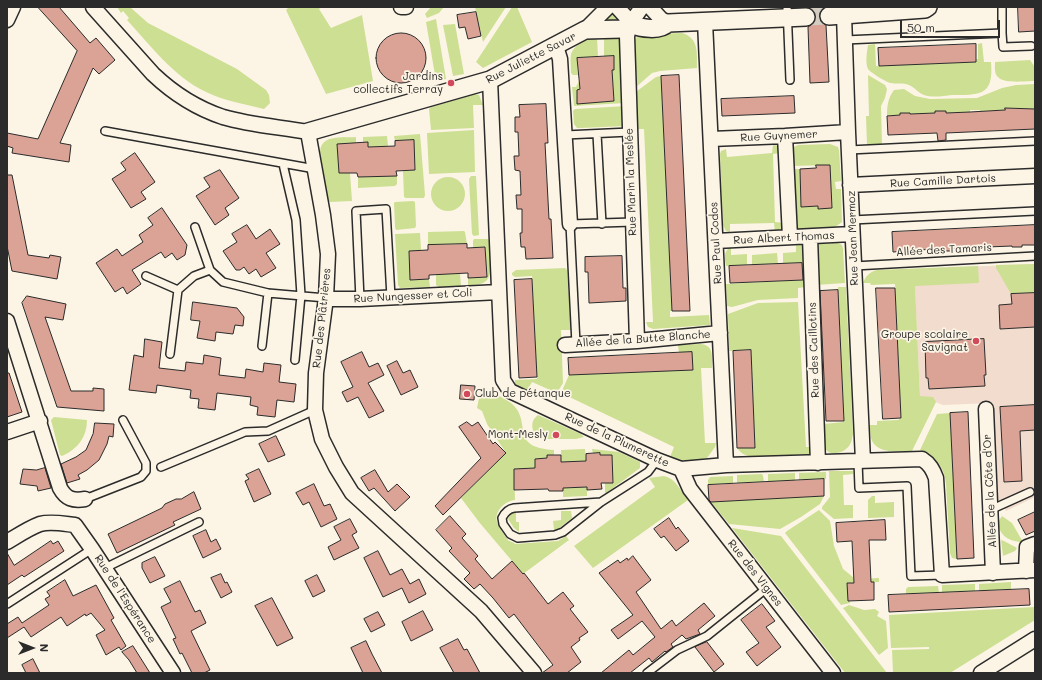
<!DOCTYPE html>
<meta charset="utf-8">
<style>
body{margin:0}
#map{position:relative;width:1042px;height:680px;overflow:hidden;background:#fcf5e5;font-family:Mali,sans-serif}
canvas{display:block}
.frame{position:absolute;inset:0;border:8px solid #2b2b2b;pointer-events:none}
.north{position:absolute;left:12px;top:628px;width:40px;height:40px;-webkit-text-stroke:3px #fcf5e5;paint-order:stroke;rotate:90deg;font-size:11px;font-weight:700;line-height:16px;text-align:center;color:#2b2b2b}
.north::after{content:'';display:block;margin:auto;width:14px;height:18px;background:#2b2b2b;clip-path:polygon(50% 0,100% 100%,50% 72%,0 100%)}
.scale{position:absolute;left:900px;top:20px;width:100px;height:18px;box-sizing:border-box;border:2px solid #2b2b2b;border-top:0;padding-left:5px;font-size:12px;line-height:14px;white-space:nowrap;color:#2b2b2b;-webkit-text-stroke:3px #fcf5e5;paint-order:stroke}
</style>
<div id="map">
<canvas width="1042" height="680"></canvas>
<div class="frame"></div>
<div class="north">N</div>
<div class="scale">50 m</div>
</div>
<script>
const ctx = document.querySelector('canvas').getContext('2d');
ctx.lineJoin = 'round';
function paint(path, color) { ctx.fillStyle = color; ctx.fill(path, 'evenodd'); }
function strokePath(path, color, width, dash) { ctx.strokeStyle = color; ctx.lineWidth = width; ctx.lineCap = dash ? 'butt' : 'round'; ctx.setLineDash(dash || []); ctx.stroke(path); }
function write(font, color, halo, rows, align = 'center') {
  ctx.font = font + ' Mali,sans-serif'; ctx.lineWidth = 3.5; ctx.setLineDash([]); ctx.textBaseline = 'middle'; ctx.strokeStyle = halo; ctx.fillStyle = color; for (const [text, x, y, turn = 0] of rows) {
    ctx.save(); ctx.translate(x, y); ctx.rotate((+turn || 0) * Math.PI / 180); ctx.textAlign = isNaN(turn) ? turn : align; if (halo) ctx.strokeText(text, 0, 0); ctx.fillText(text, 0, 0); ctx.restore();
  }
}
const built = new Path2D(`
 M1035 264V497L1006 511 1001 500H994L990 403 943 405 920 396 914 269Z`);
const green = new Path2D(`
 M117 7H130L148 23 237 69 266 90 269 95 270 103 264 109C245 104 224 101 206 92 173 76 151 46 127 20L129 18 123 11 121 13Z
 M289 7H322L319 9 331 28 362 15 373 81 326 94 286 10Z
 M431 7H444L439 13 427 18 425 14Z
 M475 7H506L483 42Z
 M512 7H517L532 42 483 68 476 62Z
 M613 11 622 22 602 25Z
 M436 19 446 79 436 81 426 22Z
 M455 24 464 74 453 76 443 25Z
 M682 33C699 38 697 53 697 68L660 71 652 73 635 88 634 40 637 37 652 34Z
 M597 37 598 57 577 58 578 75H573L571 73C571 67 570 60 571 54 574 44 588 38 597 37Z
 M604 37H621L625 103 574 106 572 87H576L579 81H581V89L577 90 578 104 614 101 613 84 610 70H614V56L604 57Z
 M982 43 984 62H991C994 96 980 95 952 95 944 96 932 98 924 95 918 93 914 86 906 84 901 83 896 84 891 83 887 83 870 72 868 69 865 63 867 51 868 45L875 44 876 66H879L976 62V59H978V44Z
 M1030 60 1035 67V81C1027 81 1003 84 998 77 994 74 995 66 995 62Z
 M868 75 885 85 887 89 885 98 881 106 882 145H867L866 116H869Z
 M661 76 672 311H670V317L709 315 710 325 653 329 648 327 646 322H653L644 129H634L633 94 656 77Z
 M1035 84V109L1005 108V110L980 111V110H970V112L946 113 935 111V113L910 114V113H900V115L887 116C887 106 888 98 894 90L904 89 915 96 930 99 977 98 1002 88 1016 85Z
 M475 94 479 95 483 105H473L474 128 431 130 429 109 431 107Z
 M626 106V126L580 128H577L574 124 573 111 575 109Z
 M474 130 475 172 429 174 427 133Z
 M420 134 425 195 424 198H406L404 197 403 171 415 170 414 141H395L394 136Z
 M387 136 388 146 368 147 363 143V137Z
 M356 137V143L337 144 339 173H350L352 201 330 202 328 201 320 152C321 134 342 138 356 137Z
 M830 144 838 147 839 150 841 181 835 182 836 189H841L842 222 835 227 799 229 795 226 792 169H800L801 207 818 206V209L832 208 830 165 792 166V148L798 145Z
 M773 145C778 145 780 148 781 153L773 154 775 222 784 223 780 231 775 232 774 223 730 224V232L726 231 723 225 720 154 721 151 726 149 727 157 772 153Z
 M397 176V184L395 186 358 188V177Z
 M471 176H476L479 235 474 236 472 234 469 179Z
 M431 194a17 17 0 1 1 34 0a17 17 0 1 1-34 0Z
 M413 201 415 202 416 226 415 228 396 230 395 227 394 203 395 202Z
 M464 231 465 232 467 244 428 245V232Z
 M420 233 421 250 409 251 410 280 429 279 430 287 400 288 398 285 395 234Z
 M474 239H488L490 241C490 250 494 274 486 281 482 285 474 285 468 285V278L487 277 485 247 473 248V241Z
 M838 243 842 245 843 249 845 283 816 285 815 246 819 244Z
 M801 244 804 246 806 287 798 288V298L758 300 732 307 727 306 726 284 803 280 802 263 783 264V253L796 252V245Z
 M729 248H731V255L747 254V265L726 266C725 259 723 253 729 248Z
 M777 253 778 264 752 265V255Z
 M1035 264V293L1011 294 996 268V265Z
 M978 266 979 282 978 283 915 286 920 396 933 397 936 402 912 451C899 451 876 455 871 438 870 434 870 429 870 425H877V421L898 420 901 418 895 284 871 285 870 283H863C866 276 869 272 877 270Z
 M565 268 567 270 571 330H561L563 383 557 393 532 382 527 391 515 384V380L537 379 532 276 515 277 512 275V273L516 270Z
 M460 273 461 286 439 287 436 285V274Z
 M838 287H846L853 434C852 438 852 442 849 446 844 453 828 458 825 447 822 440 823 431 823 424L844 422Z
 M798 302 806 447H813L809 454 755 457C747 456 742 455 737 448L755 447 751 350 729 351 728 314 758 303Z
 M700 344C714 345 712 356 712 368H701L705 443H716L715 447 707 458C695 461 681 463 670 457L674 447 561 393 569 375 693 370 679 353 678 345Z
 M480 393C483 393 486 395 489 395 492 395 493 393 495 394 496 394 510 402 511 403 534 422 507 447 554 450V455L547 458 535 459V468L514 469 515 500C505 501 494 511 497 522 498 526 507 539 509 541 510 541 515 543 515 544L558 541 566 536 569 540 523 574 479 522 461 498 506 453 487 424 482 411 477 408Z
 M950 413 957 559 952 558 950 553 946 484C944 465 936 459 920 450L937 414Z
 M538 415 581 434 584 437 576 439H543C532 436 528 422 538 415Z
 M54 417 87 420C87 437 78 449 62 456L60 455 51 420Z
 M585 449 586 461 561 462V450Z
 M592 449 619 452 640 462V468L605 494V483H613L612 455H600L593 454Z
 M829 471H853V474L843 475 844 505H853V518L834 519 822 509V507L830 497Z
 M826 472V479L799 480V473Z
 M795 473V481L768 482V474Z
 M762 474 763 476 764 482 737 483V475Z
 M664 476C675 478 681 491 688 500L593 568 574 546 655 487 649 478Z
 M733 476V483L708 485V480L710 477Z
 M587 487V496L563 497V488Z
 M824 496 820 504 801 517 780 529 729 524 711 502Z
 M872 496H875V503L894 502V517L868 518V500Z
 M819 510 830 521 834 546 843 569 854 578 861 579 879 578V582L848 583V601H850V603L841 605 785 533 787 531Z
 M561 511H571L572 518 558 529 554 530 553 521 561 520Z
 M516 512V522H519V532L514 528 508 519 511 513Z
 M1002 516 1012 523 1023 542C1010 542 999 536 998 522Z
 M732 528 781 536 887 673H845Z
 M1001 540 1004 541 1017 548 1015 551 1003 556Z
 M1011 582V589L979 591V584Z
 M975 584V591L942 593V585Z
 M938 586 939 593 906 594V589L908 587Z
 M849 605 864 610 875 609 879 612 877 616 886 621 888 648 879 655 843 608Z
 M1035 607V620L950 673H938L939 672 937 673H893L892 650 929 649V647L891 648 889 615Z`);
const building = new Path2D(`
 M38 7H59L90 43 96 38 115 60 99 74 93 68 60 143 71 145 69 162 12 153 13 148 7 146V133L38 139 77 51Z
 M808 7H825L820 11 819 16 821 22 826 25 829 82 810 83 808 27 815 22 816 17 814 11Z
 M1018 7H1035V31L1019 32Z
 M476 12 481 36 468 39 465 27 459 28 457 15Z
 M376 58a25 25 0 1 1 50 0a25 25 0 1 1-50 0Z
 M976 44V62L879 66 878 48Z
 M614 56V70H612L614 101 577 104V90L580 89 577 58Z
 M679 75 690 311H672L661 76Z
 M794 96 795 113 722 116 721 99Z
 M546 104 548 143H545L549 219H551L553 258 526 259 525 247H521L520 233H522V209H517L516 195H521L520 171 515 170 514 156H519L518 132H515V117H520L519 105Z
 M1005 108 1035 109V129L946 133V140L938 141 937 133 888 135 887 116 900 115V113H910V114L935 113V111H946V113L970 112 1005 110Z
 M414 140 415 170 396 171 397 176 358 177 357 173H339L337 144 368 142V147L395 146V141Z
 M135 153 155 182 141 192 146 199 131 208 112 179 126 170 121 163Z
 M816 165H830L832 208 818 209V206L801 207 800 169 816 168Z
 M220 170 239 198 225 208 229 215 215 225 196 196 210 187 204 178Z
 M7 175H12L28 255 49 258 50 255 61 257 57 279 12 271 7 246Z
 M162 208 187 245 185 255 177 260 172 253 165 258 161 252 132 270 141 284 127 294 123 287 115 292 96 263 117 249 122 256 143 242 139 235 153 225 148 218Z
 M247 225 256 239 270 229 280 244 266 253 276 268 261 277 256 269 249 274 244 267 240 270H236L223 251 237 242 232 234Z
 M1035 225V245H1022V247H1012V246L987 247V248L976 249V247L951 249V251H941V249L916 250V252L906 253V251L893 252 892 232Z
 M467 244V248L485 247 487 277 468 278V273L429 275V279L410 280 409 251 428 250V245Z
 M622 256 623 288H626V301L589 303 588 272H585V257Z
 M802 263 803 280 730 283 729 266Z
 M532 279 537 377 519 378 514 280Z
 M876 288H895L901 418 883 419Z
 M838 290 844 421H826L820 291Z
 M1035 293V327L1000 329 999 305 1012 304 1011 294Z
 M27 296 66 304 63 320 45 317 71 391H93V388L104 389V411L57 407 22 303Z
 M193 302 237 308 244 317 243 326 235 325 233 334 216 332 215 341 197 338 200 321 191 320Z
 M145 339 162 342 159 368 185 371 186 362 203 364 204 355 221 358 219 375 245 378 246 369 263 372 264 363 281 365 279 382 296 384 294 402 277 400 275 417 257 415 258 407 250 405 251 397 217 393 215 410 198 408 199 399 190 398 191 390 157 385 156 393 129 390 134 355 143 357Z
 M984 339 986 375H984L985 386 929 389 928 378H926L925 342Z
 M751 350 755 448H737L733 351Z
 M362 352 369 367 378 363 384 375 368 383 384 411 369 418 358 397 347 402 342 392 353 387 341 362Z
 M692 352 693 370 569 375 568 358Z
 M397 361 403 373 410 370 418 387 401 395 387 366Z
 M7 373H9L22 412 7 417Z
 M461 385 475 386 474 400 460 399Z
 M1035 405V430L1020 431 1022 481 1004 482 1000 407Z
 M968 412 974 558 957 559 950 413Z
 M467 422 472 426 478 422 493 444 495 442 506 453 443 515 435 506 481 458 459 427Z
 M95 423 114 424 113 437 109 436 107 444 99 460 87 470 78 475 80 479 67 483 61 464 76 457 86 450 93 434Z
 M276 436 285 455 268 462 259 444Z
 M600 453V455H612L613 483H601L602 489 587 490V487L563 488V491H549L548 489 514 490V469L535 468V459L547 458V455H561V462L586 461V454Z
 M45 468 51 488 38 491 37 486 20 484 23 469 36 470Z
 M259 469 271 494 254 502 245 481 249 479 246 475Z
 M375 470 388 492 397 484 410 497 395 511 374 488 369 491 361 478Z
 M824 479V496L711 502 709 500 708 485Z
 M314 484 324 506 330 504 337 519 321 527 309 502 303 505 296 493Z
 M194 492 201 509 173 522 175 525 117 553 108 534 162 508 165 504 176 499H181Z
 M1035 512V531L1026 535 1018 520Z
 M450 516 466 534 462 538 478 556 475 559 492 579 512 561 523 574 524 573 548 604 563 592 574 606 570 609 588 632 579 638 580 640 571 647 581 662 567 673H542L553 665 514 614 509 618 493 598 480 584 474 589 464 579 470 573 449 551 452 548 436 530Z
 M669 518 676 529 678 527 689 541 676 551 664 536 661 538 654 529Z
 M350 519 357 532 352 535 359 548 334 560 328 547 341 540 334 527Z
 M885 520 886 540H869L871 582H874V600L848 601 847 583H854L852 541 837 542 836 523Z
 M206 530 211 542 216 539 221 549 203 558 193 536Z
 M51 541 53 544 58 541 64 551 24 577 22 575 7 585V553L14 565Z
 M378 551 390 575 402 569 410 584 419 579 426 594 409 603 402 588 383 597 364 558Z
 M633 556 651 580 636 592 661 629 672 620 676 626 704 603 715 616 698 630 700 634 686 639 682 635 671 644 673 647 666 652 665 651 652 662 649 658 630 673H601L629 650 633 655 655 637 642 621 618 639 611 630 633 615 599 573 618 560 620 563 627 558 628 560Z
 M155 557 165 576 150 583 142 568V563Z
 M221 574 225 583 227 582 232 592 221 598 211 578Z
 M317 575 325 591 313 597 305 581Z
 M65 580 73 596 96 585 114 618 111 620 126 646 121 650 119 647 106 655 96 635 105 630 91 613 86 616 85 614 67 626 61 617 31 637 24 627 7 638V624L18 617 22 623 49 605 45 599 50 596 47 592Z
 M180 581 195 612 200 610 206 623 191 631 210 670 204 673H192L182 653 180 654 173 639 176 638 161 607 171 602 164 589Z
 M1029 589 1030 605 889 612 888 595Z
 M272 598 293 638 277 646 255 606Z
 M762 604 775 621 766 627 781 647 757 666 746 652 759 643 741 620Z
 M423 611 433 630 411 641 402 622Z
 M378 612 385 625 371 632 364 619Z
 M458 639 464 650 467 649 480 673H454L440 648Z
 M366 641 372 654 382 673H363L351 648Z
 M707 642 724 664 714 672 695 647Z
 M133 646 150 673H137L129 660 122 652Z
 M33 659 40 673H26L22 665Z`);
const tertiaryTunnel = new Path2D(`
 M806 17 829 16`);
const service = new Path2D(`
 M787 7 790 80
 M1002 33 1003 47 1031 46
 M845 40 1002 33V7
 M105 131 315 169
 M597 134 602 224
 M565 135 630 132
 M849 150 1035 141
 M283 164 296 220 301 295 295 360
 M852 220 1035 211
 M195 227 210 270 223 282 268 293
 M854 266 1035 256
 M146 276 178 290
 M360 299 356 211 386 209 391 297
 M576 344 570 224 633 222
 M262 346 268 293 326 298
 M170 354 178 290 194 276 210 270
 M858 461 859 488 907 486 911 576 942 575
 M161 467 245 432 268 431 315 410
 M85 499 141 477 146 471V463L123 420
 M601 502 514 508C508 509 505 512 502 518L503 524 510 534 518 538 555 535 563 532 601 502 648 472 657 460
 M990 510 1030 492
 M105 568 199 522
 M7 604 92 549
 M647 673 677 650 707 636 767 588`);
const minor = new Path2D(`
 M93 7 153 74C173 93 196 108 223 117 250 125 280 127 308 132L323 215 328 254 326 298 316 373 315 410 322 439 336 467 352 493 481 611 534 673
 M401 7H406
 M617 7 627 18 630 24
 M650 7 661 19 668 23
 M844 15 848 132 863 461
 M7 20 13 7
 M705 22 726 465
 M585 30 608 7
 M556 46 560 59 570 224
 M490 80 503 380 510 391 657 460 681 469 726 465 922 459C930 464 933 470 936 478L942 575 1035 570
 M785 136 790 237
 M711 139 785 136 848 132
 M850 185 1035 176
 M810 237 818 463
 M716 241 852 234
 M326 298 333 299H360L499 292
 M7 321 60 488C66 499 73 501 85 499
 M637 341 627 36 630 24 642 7
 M565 345 637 341 720 333
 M986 409 993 573
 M7 432 40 421
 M681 469 690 489 833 673
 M7 542C17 536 29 528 40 524 51 521 65 524 75 525L92 549 173 673
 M1026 571 1027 547 1035 544
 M981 673 1035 639`);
const tertiary = new Path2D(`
 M829 16 925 9 928 7
 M308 132 490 80 585 30 622 29 630 24C641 28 659 32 668 23L806 17`);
const markers = [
 [451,83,4,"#d1495b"],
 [976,341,4,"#d1495b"],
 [467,394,4,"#d1495b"],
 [556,435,4,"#d1495b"]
];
const streetNames = [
 ["Rue Juliette Savar",531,58,-27],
 ["Rue Guynemer",779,136,-3],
 ["Rue Camille Dartois",943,181,-3],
 ["Rue Marin la Meslée",631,182,-92],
 ["Rue Albert Thomas",784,238,-3],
 ["Rue Jean Mermoz",853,238,-92],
 ["Rue Paul Codos",716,243,-93],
 ["Allée des Tamaris",944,250,-3],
 ["Rue Nungesser et Coli",413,296,-3],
 ["Rue des Plâtrières",322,318,-84],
 ["Allée de la Butte Blanche",643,339,-4],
 ["Rue des Caillotins",814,350,-92],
 ["Rue de la Plumerette",617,440,25],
 ["Allée de la Côte d'Or",990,491,-93],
 ["Rue des Vignes",755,573,52],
 ["Rue de l'Espérance",125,599,57]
];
const poiNames = [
 ["Jardins",443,77],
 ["collectifs Terray",443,90],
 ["Groupe scolaire",968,335],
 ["Savignat",968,348],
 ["Club de pétanque",475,394,"left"],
 ["Mont-Mesly",548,435]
];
paint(built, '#f2dccd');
paint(green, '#cddf93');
paint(building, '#dba396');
strokePath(building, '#2b2b2b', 1);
strokePath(tertiaryTunnel, '#d2cdc0', 17, [17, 8]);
strokePath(service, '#2b2b2b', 10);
strokePath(minor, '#2b2b2b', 17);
strokePath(tertiary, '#2b2b2b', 20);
strokePath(service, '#fcf5e5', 7);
strokePath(minor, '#fcf5e5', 14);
strokePath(tertiary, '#fcf5e5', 17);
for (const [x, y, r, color] of markers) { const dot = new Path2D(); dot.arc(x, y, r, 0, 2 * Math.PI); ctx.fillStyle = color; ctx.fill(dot); strokePath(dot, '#fcf5e5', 1.5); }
write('11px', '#2b2b2b', '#fcf5e5', streetNames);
write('11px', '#2b2b2b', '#fcf5e5', poiNames, 'right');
</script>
